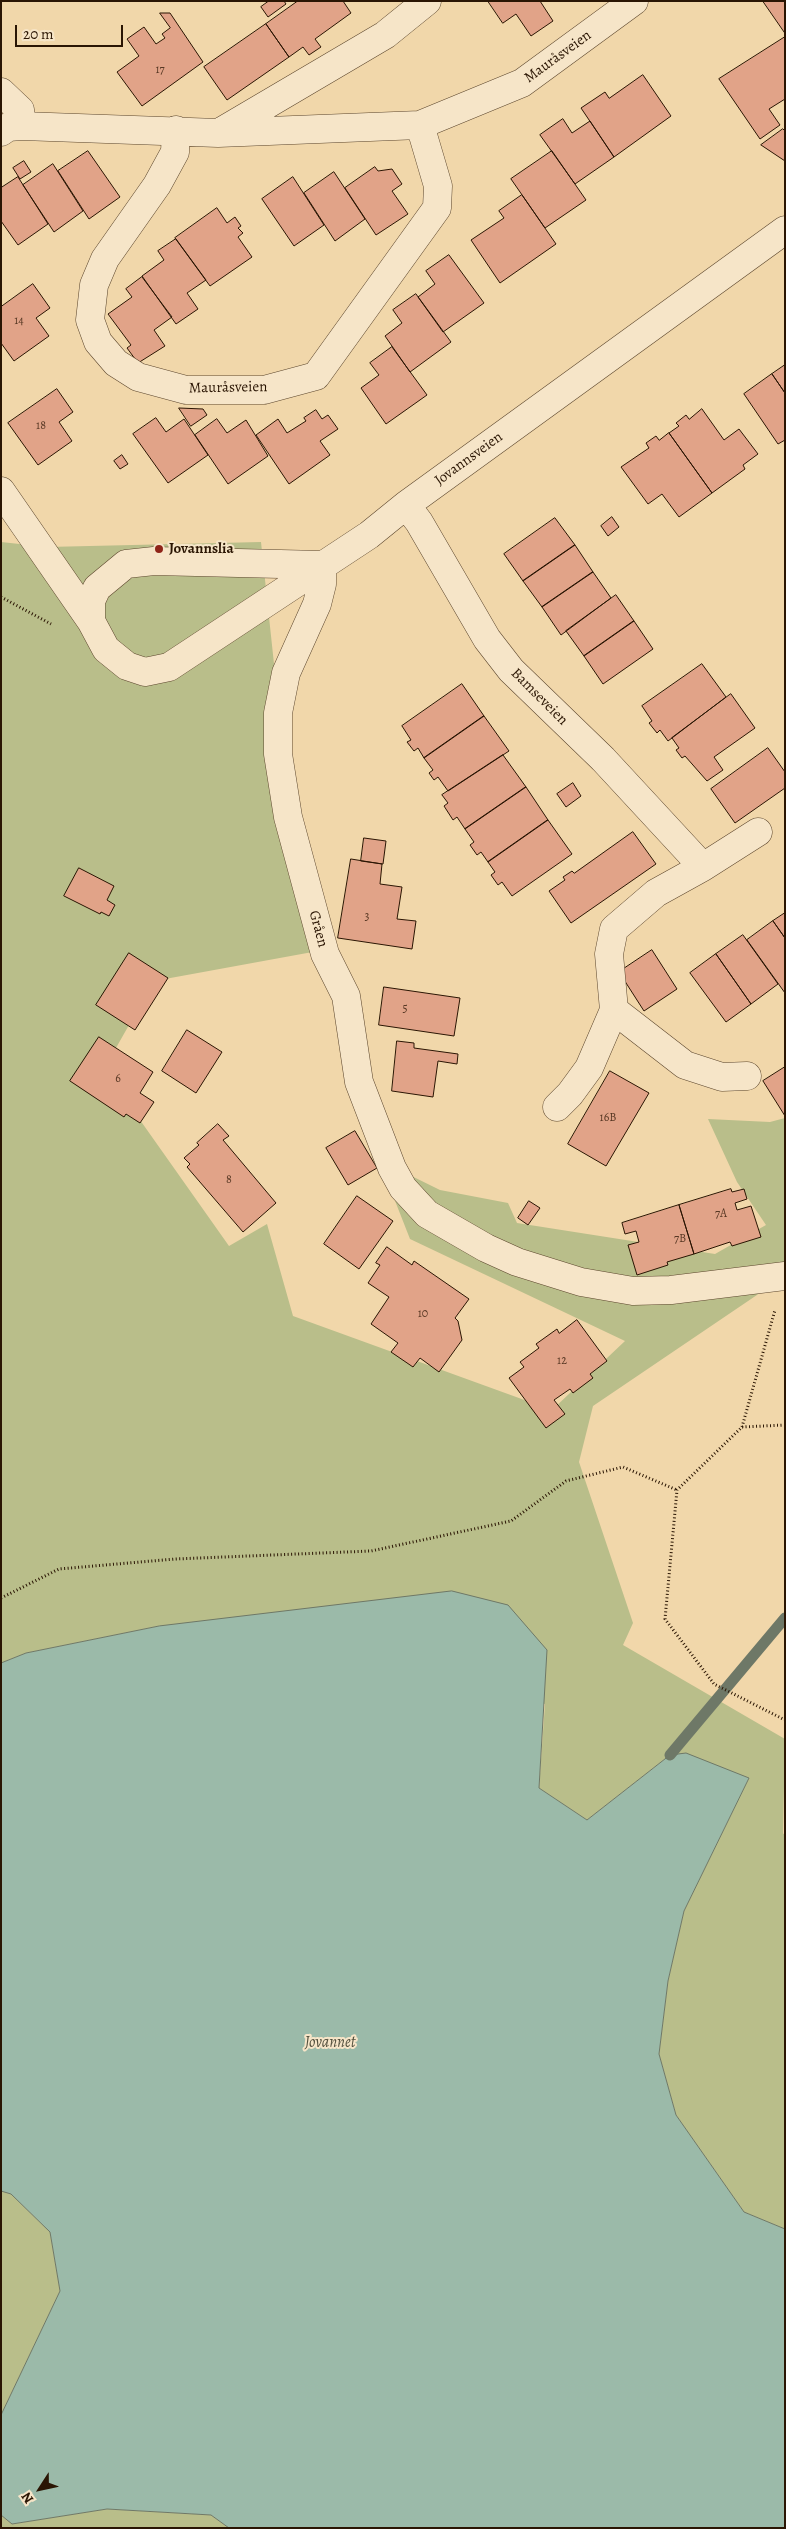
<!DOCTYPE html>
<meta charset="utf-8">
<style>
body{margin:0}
#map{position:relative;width:786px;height:2529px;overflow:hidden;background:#f1d7aa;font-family:Alegreya,serif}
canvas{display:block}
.frame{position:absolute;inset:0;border:2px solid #2a1503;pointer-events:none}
.north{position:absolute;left:15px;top:2464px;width:50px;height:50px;-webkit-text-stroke:4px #f6e5c8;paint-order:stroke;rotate:235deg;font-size:14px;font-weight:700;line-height:20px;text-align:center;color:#2a1503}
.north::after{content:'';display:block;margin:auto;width:18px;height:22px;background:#2a1503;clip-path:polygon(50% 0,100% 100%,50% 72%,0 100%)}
.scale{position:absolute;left:15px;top:25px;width:108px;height:22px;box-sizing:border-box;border:2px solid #2a1503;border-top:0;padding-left:6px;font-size:15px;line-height:18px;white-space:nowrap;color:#2a1503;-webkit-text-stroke:4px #f6e5c8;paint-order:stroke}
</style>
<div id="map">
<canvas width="786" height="2529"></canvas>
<div class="frame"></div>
<div class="north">N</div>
<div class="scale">20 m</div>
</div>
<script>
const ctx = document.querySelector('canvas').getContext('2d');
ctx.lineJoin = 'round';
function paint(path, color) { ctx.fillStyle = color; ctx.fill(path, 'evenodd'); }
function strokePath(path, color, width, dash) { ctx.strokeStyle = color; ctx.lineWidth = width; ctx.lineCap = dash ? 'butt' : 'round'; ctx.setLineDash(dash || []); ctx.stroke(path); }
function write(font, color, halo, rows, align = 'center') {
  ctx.font = font + ' Alegreya,serif'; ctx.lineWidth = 4; ctx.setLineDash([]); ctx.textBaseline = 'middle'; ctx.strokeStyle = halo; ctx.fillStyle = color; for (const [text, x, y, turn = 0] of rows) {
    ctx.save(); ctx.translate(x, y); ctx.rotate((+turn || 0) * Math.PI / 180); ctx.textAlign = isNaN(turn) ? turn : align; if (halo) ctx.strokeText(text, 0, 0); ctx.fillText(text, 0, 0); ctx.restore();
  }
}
const green = new Path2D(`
 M1 542 47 547 261 542 282 739 318 951 154 981 104 1069 229 1246 267 1224 293 1316 552 1410 625 1341 410 1239 379 1160 440 1190 508 1203 517 1223 715 1254 766 1225 737 1182 708 1119 770 1122 785 1118V1276L593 1406 579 1462 633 1623 623 1645 785 1739 783 1834 785 1833V2229L744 2212 676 2115 659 2054 668 1981 684 1911 749 1778 670 1755 587 1820 539 1788 545 1704 159 1626 26 1653 1 1663Z
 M1 2191 11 2194 50 2232 60 2291 1 2415Z
 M107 2509 211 2515 229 2528H1V2515L12 2524Z`);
const water = new Path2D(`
 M452 1591 508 1605 547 1650 539 1788 587 1820 670 1755 686 1753 749 1778 684 1911 668 1981 659 2054 676 2115 744 2212 785 2229V2528H229L211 2515 107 2509 12 2524 1 2515V2415L60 2291 50 2232 11 2194 1 2191V1663L26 1653 159 1626Z`);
const stream = new Path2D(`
 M670 1755 785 1618`);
const building = new Path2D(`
 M269 1H284L286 4 268 17 261 7Z
 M298 1H343L351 13 315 39 321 47 309 55 303 47 289 57 266 24Z
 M488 1H540L553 21 531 36 516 14 503 23Z
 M763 1H785V33Z
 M160 13H170L203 62 142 106 117 72 139 56 127 39 144 27 156 44 165 38 162 34 170 28Z
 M266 24 289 57 227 100 204 67Z
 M785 37V99L769 109 780 125 760 139 719 79Z
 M643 75 671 116 614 157 581 108 605 92 609 98Z
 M563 119 572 133 590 121 614 157 575 184 540 135Z
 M783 129 785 131V161L761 145Z
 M88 151 120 197 89 219 58 171Z
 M552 151 586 200 545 228 511 179Z
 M24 161 31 172 20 179 13 168Z
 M53 164 83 211 54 232 23 185Z
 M375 167 378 171 392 169 402 184 392 191 408 214 376 235 345 188Z
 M334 172 365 219 335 241 304 193Z
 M18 177 48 224 18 245 1 221V188Z
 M293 177 324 225 294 246 262 199Z
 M522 195 556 244 500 283 471 240 504 218 499 211Z
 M217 208 227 223 235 217 241 226 238 228 243 233 238 237 252 257 210 286 175 238Z
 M176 239 206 280 187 293 198 309 176 324 142 276 164 260 158 251Z
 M449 255 484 303 443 332 418 297 435 284 426 271Z
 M142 277 172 317 154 330 165 346 138 363 127 348 131 345 108 314 132 297 126 289Z
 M33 284 50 308 36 318 49 336 14 361 1 343V307Z
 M416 294 451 342 410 372 385 336 402 323 393 310Z
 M392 347 427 395 386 424 361 388 379 375 370 363Z
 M785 365V393L772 374Z
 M772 374 785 393V440L778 444 744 394Z
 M57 389 73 412 59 422 72 441 38 465 8 423Z
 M179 408 203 409 207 415 191 426Z
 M702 409 724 440 739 429 758 454 743 465 745 469 712 493 669 433 679 426 676 423 686 415 689 419Z
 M316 410 322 419 328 415 338 429 320 441 330 455 289 484 256 435 278 419 287 433 306 421 304 418Z
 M156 418 166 432 184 419 208 455 168 483 133 434Z
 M217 419 227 433 246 420 268 456 228 484 195 435Z
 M669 433 712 493 679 517 662 494 648 504 621 467 649 448 646 443 656 436 659 440Z
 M122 455 128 464 120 469 114 461Z
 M612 517 619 527 608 536 601 526Z
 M555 518 575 545 523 581 504 554Z
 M575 545 593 572 542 607 523 581Z
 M593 572 611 598 561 635 542 607Z
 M616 595 634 621 584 656 566 631Z
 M634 621 653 649 603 684 584 656Z
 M702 664 726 697 668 741 660 730 657 733 649 723 652 721 642 706Z
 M462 684 484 716 424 758 418 748 414 751 407 742 411 740 402 726Z
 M731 694 755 728 714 757 723 770 707 781 685 756 682 758 676 750 679 748 672 738Z
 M484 716 509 751 448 791 438 777 434 780 429 773 433 770 424 758Z
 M768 748 785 772V788L735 823 711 789Z
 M503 755 526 787 465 829 457 817 453 820 444 806 448 803 442 795Z
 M573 783 581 796 566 807 557 794Z
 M526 787 548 820 488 862 481 852 477 855 470 845 474 842 465 829Z
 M548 820 572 854 512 896 502 882 498 885 491 875 495 872 488 862Z
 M633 832 656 864 571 923 549 891 565 880 563 877 572 871 574 873Z
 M364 838 386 841 383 864 361 861Z
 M351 859 382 864 380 884 402 887 397 919 416 921 412 949 338 938Z
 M79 868 114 886 107 900 115 905 109 916 101 912 100 914 64 896Z
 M785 913V938L773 921Z
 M773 921 785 938V993L747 940Z
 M743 935 778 984 751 1004 716 954Z
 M652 950 677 989 644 1011 619 972Z
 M129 953 168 978 135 1030 96 1005Z
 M716 954 751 1004 726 1022 690 973Z
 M384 987 460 998 454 1036 379 1025Z
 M187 1030 222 1052 196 1093 162 1071Z
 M99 1037 153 1072 140 1093 154 1102 140 1123 126 1114 124 1117 70 1081Z
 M397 1041 414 1043V1048L458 1054 457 1064 438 1061 433 1097 392 1091Z
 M785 1067V1116L763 1081Z
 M610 1071 649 1093 606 1166 568 1144Z
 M218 1124 229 1136 223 1140 276 1203 243 1232 187 1167 190 1164 184 1158 199 1145 197 1143Z
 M355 1131 377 1168 348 1185 326 1148Z
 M731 1189 732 1192 744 1189 747 1199 735 1203 737 1210 751 1206 761 1237 732 1246 730 1242 694 1254 679 1205Z
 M357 1196 393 1221 359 1269 324 1244Z
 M529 1201 540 1208 528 1225 518 1218Z
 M679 1205 694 1254 667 1262 668 1265 637 1275 628 1245 639 1242 636 1231 625 1234 622 1223Z
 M387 1247 412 1265 414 1261 469 1299 455 1318 458 1321 462 1340 439 1372 420 1358 413 1367 391 1352 398 1343 371 1324 389 1297 368 1283 380 1265 376 1263Z
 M577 1320 607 1361 590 1374 593 1378 573 1393 570 1389 554 1400 565 1414 546 1428 509 1378 524 1367 520 1362 539 1348 536 1344 557 1329 559 1333Z`);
const path = new Path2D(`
 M1 597 51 624
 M785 1425 742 1427 677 1490 665 1619 714 1684 785 1720
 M742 1427 775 1310
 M1 1598 59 1569 175 1559 371 1551 511 1521 566 1481 623 1467 677 1490`);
const minor = new Path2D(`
 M1 92 20 110 22 126
 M176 130 175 152 157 185 105 259 94 285 90 320 98 342 116 363 138 377 186 390H264L316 376 437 208 438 186 420 125
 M222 131 385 35 427 1
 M1 132 8 127 22 126 218 133 420 125 522 83 634 1
 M1 491 91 621 106 649 127 666 145 672 169 667 369 535 406 505 785 230
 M406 505 419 522 487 639 511 670 603 759 703 867 656 893 614 929 609 954 614 1010 589 1068 570 1094 557 1107
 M91 621V601L97 588 126 564 154 561 322 565V584L317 604 286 673 278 713V754L288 817 325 954 346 996 359 1082 392 1168 403 1188 427 1214 486 1248 517 1262 581 1282 633 1291 671 1290 785 1276
 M703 867 758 832
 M614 1010 685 1065 722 1077 747 1076`);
const markers = [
 [159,549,5,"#8f2418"]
];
const numberNames = [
 ["17",160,70],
 ["14",19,321],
 ["18",41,426],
 ["3",367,917],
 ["5",405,1009],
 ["6",118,1079],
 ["16B",608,1118],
 ["8",229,1180],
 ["7A",721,1214],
 ["7B",680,1239],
 ["10",423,1314],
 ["12",562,1361]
];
const streetNames = [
 ["Mauråsveien",558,57,-36],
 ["Mauråsveien",228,388,-1],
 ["Jovannsveien",469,459,-36],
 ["Bamseveien",539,697,45],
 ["Gråen",318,929,75]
];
const poiNames = [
 ["Jovannslia",169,549]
];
const waterNames = [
 ["Jovannet",330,2043]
];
paint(green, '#b9be8a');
paint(water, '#9bbaa9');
strokePath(water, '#6e7867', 1);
strokePath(stream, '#6e7867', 11);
paint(building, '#e1a388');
strokePath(building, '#2a1503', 1);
strokePath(minor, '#5c462d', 29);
strokePath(path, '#2a1503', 3, [1, 2.5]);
strokePath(minor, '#f6e5c8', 28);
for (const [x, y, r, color] of markers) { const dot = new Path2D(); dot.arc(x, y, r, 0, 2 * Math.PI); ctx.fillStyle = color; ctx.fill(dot); strokePath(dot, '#f6e5c8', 2); }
write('12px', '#583824', null, numberNames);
write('15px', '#2a1503', '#f6e5c8', streetNames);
write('bold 15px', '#2a1503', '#f6e5c8', poiNames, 'left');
write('italic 16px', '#524f3d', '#f6e5c8', waterNames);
</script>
